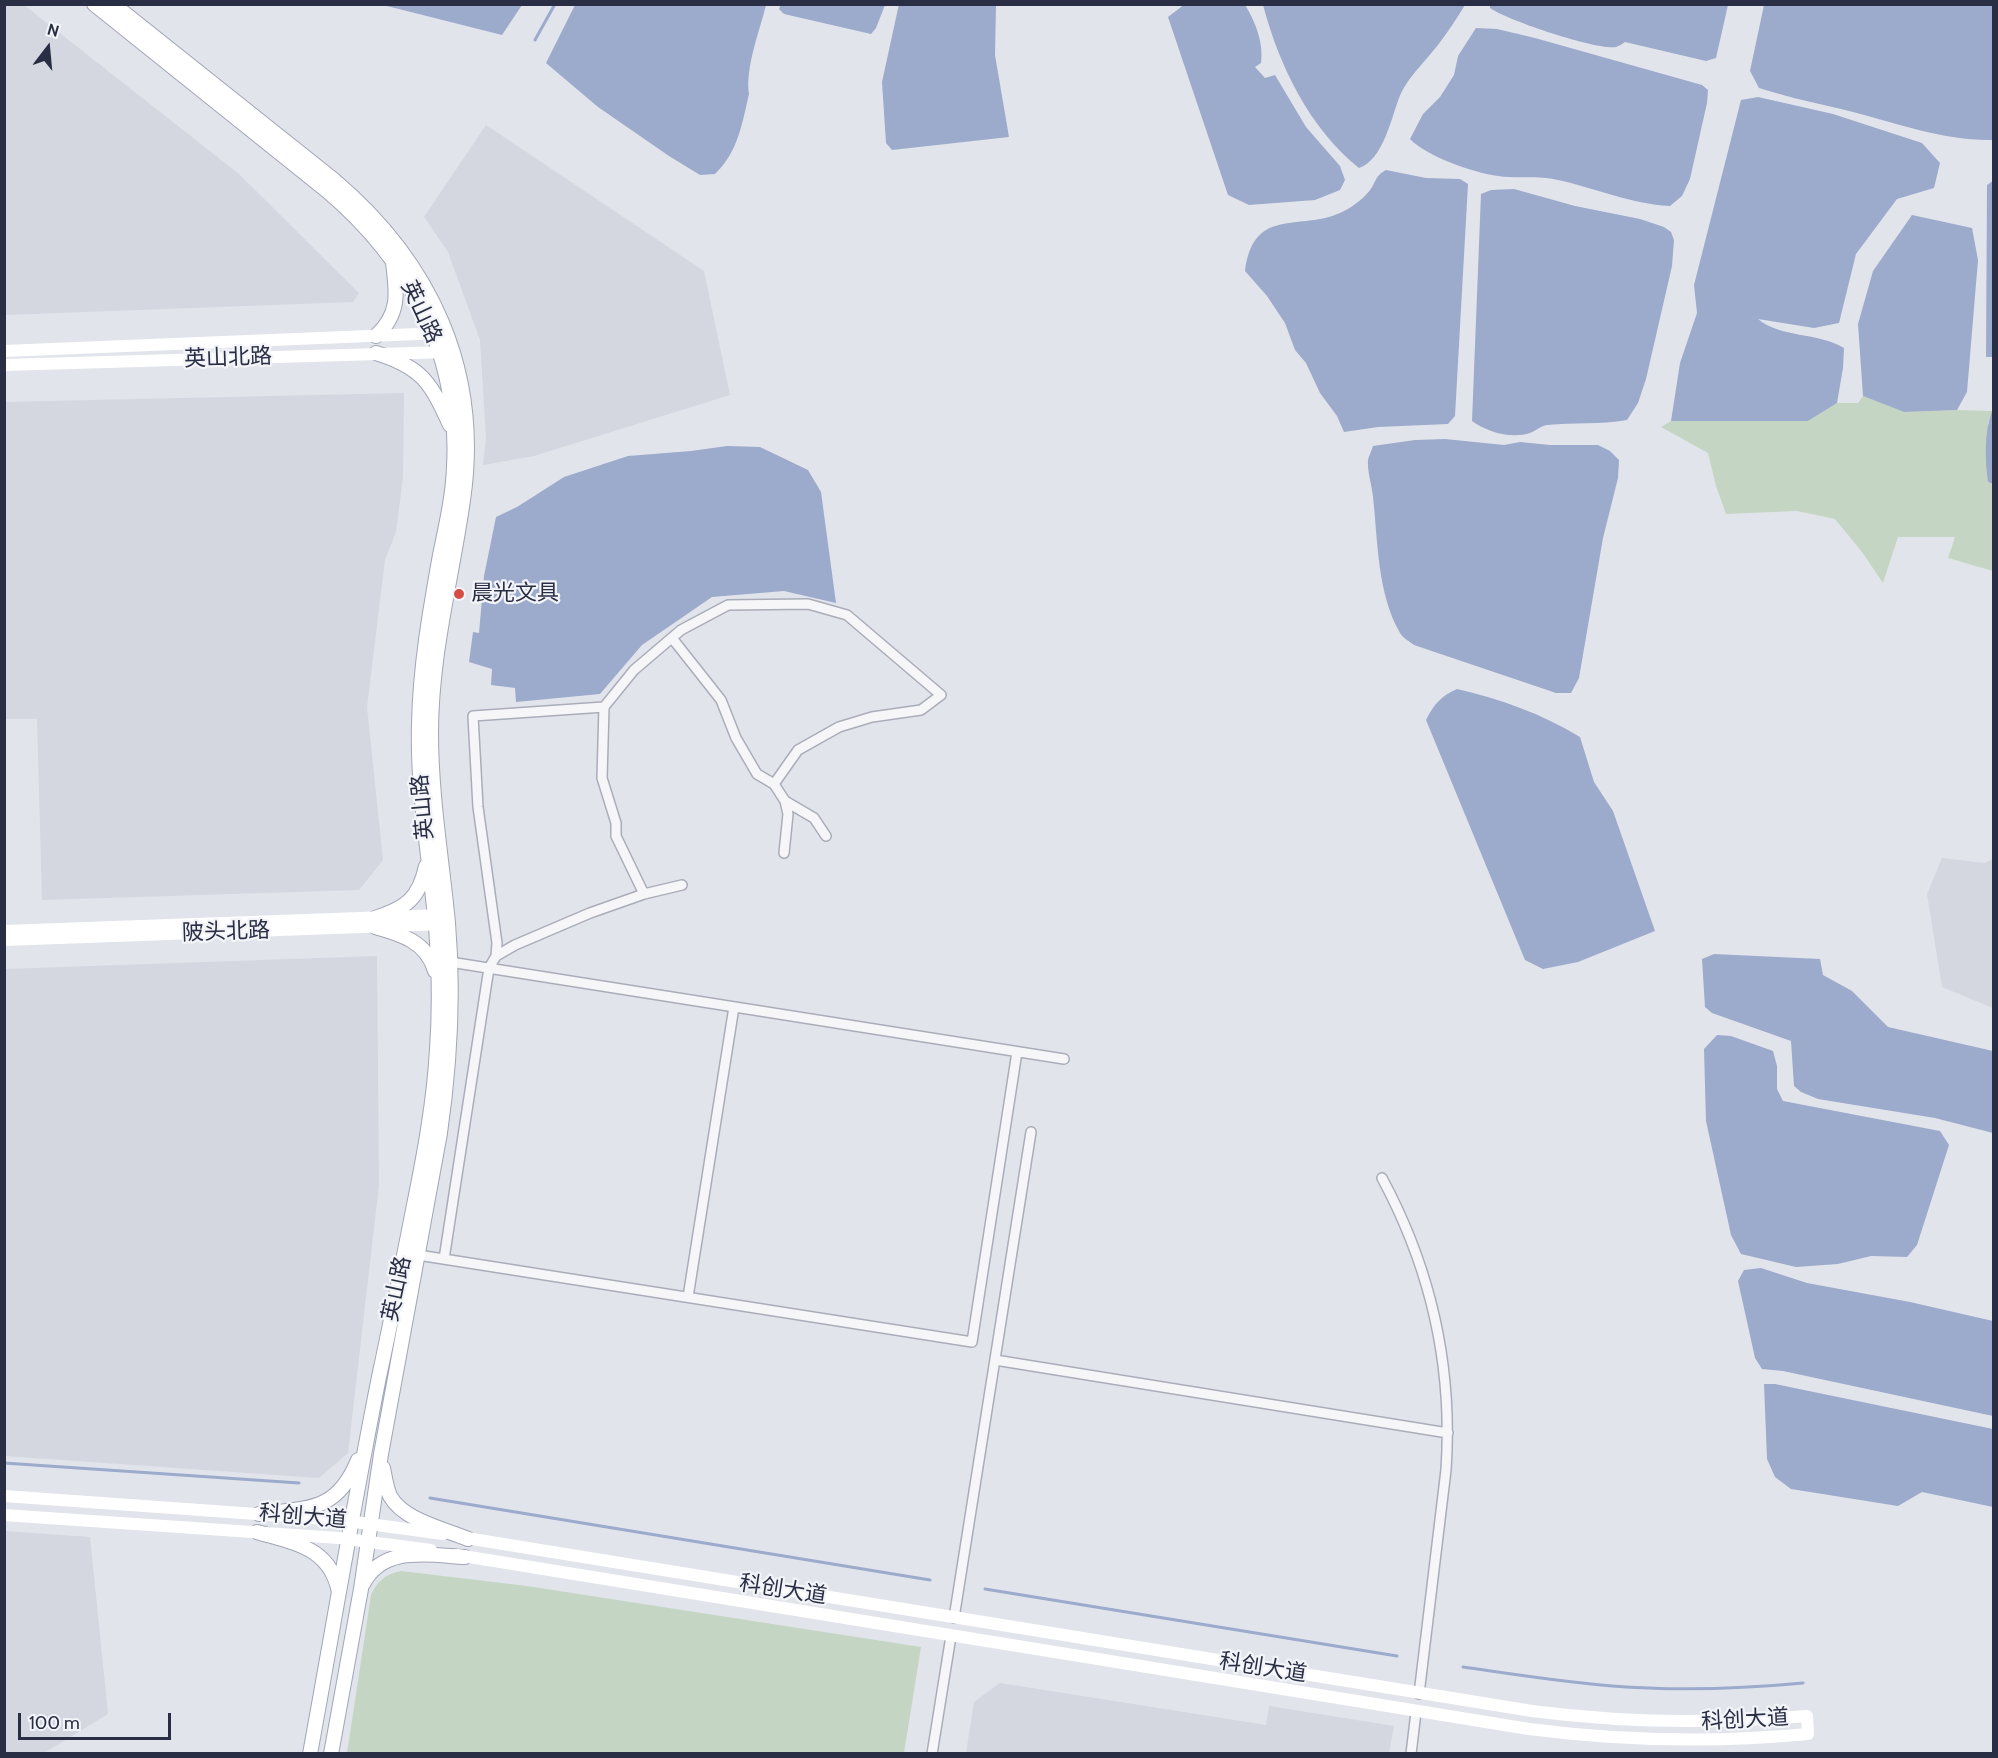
<!DOCTYPE html>
<meta charset="utf-8">
<style>
body{margin:0}
#map{position:relative;width:1998px;height:1758px;overflow:hidden;background:#e2e4eb;font-family:Cabin,sans-serif}
canvas{display:block}
.frame{position:absolute;inset:0;border:6px solid #292e44;pointer-events:none}
.north{position:absolute;left:18px;top:18px;width:60px;height:60px;-webkit-text-stroke:4px #f2f4f8;paint-order:stroke;rotate:16deg;font-size:16px;font-weight:700;line-height:24px;text-align:center;color:#292e44}
.north::after{content:'';display:block;margin:auto;width:21px;height:27px;background:#292e44;clip-path:polygon(50% 0,100% 100%,50% 72%,0 100%)}
.scale{position:absolute;left:18px;top:1713px;width:153px;height:27px;box-sizing:border-box;border:3px solid #292e44;border-top:0;padding-left:8px;font-size:18px;line-height:21px;white-space:nowrap;color:#292e44;-webkit-text-stroke:4px #f2f4f8;paint-order:stroke}
</style>
<div id="map">
<canvas width="1998" height="1758"></canvas>
<div class="frame"></div>
<div class="north">N</div>
<div class="scale">100 m</div>
</div>
<script>
const ctx = document.querySelector('canvas').getContext('2d');
ctx.lineJoin = 'round';
function paint(path, color) { ctx.fillStyle = color; ctx.fill(path, 'evenodd'); }
function strokePath(path, color, width, dash) { ctx.strokeStyle = color; ctx.lineWidth = width; ctx.lineCap = dash ? 'butt' : 'round'; ctx.setLineDash(dash || []); ctx.stroke(path); }
function write(font, color, halo, rows, align = 'center') {
  ctx.font = font + ' Cabin,"Noto Sans SC",sans-serif'; ctx.lineWidth = 4.5; ctx.setLineDash([]); ctx.textBaseline = 'middle'; ctx.strokeStyle = halo; ctx.fillStyle = color; for (const [text, x, y, turn = 0] of rows) {
    ctx.save(); ctx.translate(x, y); ctx.rotate((+turn || 0) * Math.PI / 180); ctx.textAlign = isNaN(turn) ? turn : align; if (halo) ctx.strokeText(text, 0, 0); ctx.fillText(text, 0, 0); ctx.restore();
  }
}
const built = new Path2D(`
 M4 5H24L239 174 359 293 353 302 5 315Z
 M486 125 704 271 730 395 534 456 483 465 486 438 480 340 448 252 424 217Z
 M404 393 403 477 396 532 385 560 367 707 383 860 359 890 42 900 37 719H5V402Z
 M1942 858 1985 863 1993 859V1008L1942 987 1927 894Z
 M377 956 379 1185 348 1453 319 1478 5 1456V969Z
 M5 1531 90 1537 108 1714 44 1753H5Z
 M1000 1683 1266 1725 1269 1706 1394 1726 1389 1753H966L974 1702Z`);
const green = new Path2D(`
 M1863 396 1904 412 1957 410 1992 411 1988 423V482L1993 484V571L1948 558 1955 537H1898L1883 583 1862 552 1835 519 1797 511 1726 514 1716 486 1708 453 1661 427 1671 421H1808L1837 403H1858Z
 M401 1571 527 1586 921 1647 904 1753H347L371 1595C377 1581 386 1574 401 1571Z`);
const water = new Path2D(`
 M781 4H885V5L876 28 871 34 784 14 779 9Z
 M899 4 996 5 995 55 1009 137 892 150 886 143 882 82Z
 M1185 4 1245 5C1255 21 1264 43 1261 63L1255 67 1265 78 1275 75 1306 127 1340 166 1345 180 1340 190 1315 200 1249 205 1228 195 1168 17Z
 M383 5 522 4V5L502 35Z
 M575 5H766C760 30 745 68 749 94 742 124 738 152 715 174L700 175 669 156 598 107 546 63Z
 M1263 5V4L1465 5C1454 23 1442 41 1428 57 1417 70 1405 82 1399 98 1391 119 1383 160 1359 168 1309 128 1279 65 1263 5Z
 M1490 5V4L1728 5 1716 58 1706 61 1625 42C1622 44 1619 46 1616 47 1599 51 1506 20 1490 8Z
 M1764 5H1993V140C1946 141 1899 124 1853 112 1821 104 1790 98 1759 88L1750 71Z
 M1476 28 1497 29 1535 38 1702 85 1708 90 1707 103 1690 179 1682 196 1670 206C1631 204 1595 188 1558 180 1538 175 1518 179 1498 176 1474 173 1426 156 1410 139L1423 114 1440 97 1454 75 1458 56Z
 M1758 97 1833 114 1922 143 1940 163 1934 188 1897 199 1856 254 1839 323 1814 328 1758 319C1780 338 1818 332 1844 348L1843 368 1837 403 1808 421H1671L1680 363 1697 313 1694 285 1741 100Z
 M1386 170 1426 178 1460 179 1468 184 1455 416 1448 424 1378 427 1344 432 1337 416 1320 393 1306 363 1295 350 1285 323 1267 296 1245 271C1254 204 1302 233 1344 211 1354 206 1367 196 1372 187 1377 178 1377 175 1386 170Z
 M1993 181V357H1986L1987 185Z
 M1514 189 1575 206 1640 219 1664 227 1671 232 1674 240 1672 266 1646 379 1638 403 1627 420C1600 425 1574 422 1547 425 1540 426 1536 431 1530 433 1511 439 1487 432 1472 421L1481 194 1491 190Z
 M1912 215 1972 228 1978 260 1967 392 1957 410 1904 412 1863 396 1858 324 1873 271Z
 M1992 411H1993V484L1988 482C1985 459 1984 433 1992 411Z
 M1445 439 1504 445 1520 442 1550 445H1598L1610 451 1619 460 1618 478 1603 538 1579 678 1571 693H1556L1414 645C1409 641 1403 638 1400 633 1377 593 1378 541 1373 497 1372 485 1367 471 1368 460 1369 455 1372 450 1373 446L1415 440Z
 M727 446 760 447 808 470 821 492 836 603 784 591 712 597 642 645 600 694 516 702 515 688 491 685 492 669 469 662 473 632 479 633 484 576 496 517 517 507 564 477 628 456 691 451Z
 M1457 689C1501 699 1542 714 1580 737L1594 782 1613 811 1655 931 1578 962 1543 969 1525 960 1426 720C1434 704 1441 696 1457 689Z
 M1714 954 1820 959 1823 975 1852 991 1888 1027 1993 1051V1133L1935 1118 1818 1099 1801 1092 1794 1086 1791 1041 1712 1013 1705 1007 1702 959Z
 M1717 1035 1731 1036 1773 1051 1777 1066V1089L1783 1101 1940 1131 1949 1145 1917 1245 1907 1257 1871 1256 1838 1264 1796 1267 1741 1254 1731 1235 1706 1121 1704 1049Z
 M1761 1268 1807 1283 1910 1302 1993 1321V1416L1783 1371 1762 1369 1755 1358 1738 1281 1744 1270Z
 M1764 1384H1775L1993 1429V1507L1922 1492 1898 1506 1791 1489 1775 1477 1767 1459Z`);
const stream = new Path2D(`
 M535 40 555 4
 M4 1463 299 1483
 M430 1498 930 1580
 M985 1589 1397 1656
 M1463 1667C1512 1674 1562 1682 1612 1686 1676 1691 1740 1689 1803 1683`);
const minor = new Path2D(`
 M672 638 721 700 736 738 757 774 774 784
 M784 853 788 814 785 801
 M644 894 616 836V823L602 778 604 707 634 670 681 630 728 605 808 604 847 615 941 695 921 710 872 717 839 727 798 750 774 784 785 801 814 818 826 836
 M496 956 497 943 478 807 473 716 604 707
 M450 962 1064 1059
 M1382 1178C1431 1269 1453 1367 1446 1470L1419 1694
 M418 1255 972 1342 1017 1052
 M444 1259 489 968 496 956 515 945 590 913 644 894 682 885
 M688 1297 734 1007
 M995 1360 1448 1433
 M954 1618 1031 1132
 M932 1754 951 1636
 M1411 1754 1416 1712`);
const secondary = new Path2D(`
 M4 351 442 333
 M4 365 447 352
 M4 931 443 915
 M4 940 444 924
 M4 1496 340 1520 443 1534
 M4 1515 339 1538 431 1550
 M457 1555 1529 1729C1623 1741 1714 1743 1808 1734L1807 1716C1714 1724 1624 1723 1532 1711L460 1537`);
const primary = new Path2D(`
 M94 4 326 190C410 261 460 354 454 467 453 496 446 526 440 555 430 611 420 667 419 724 417 792 430 860 436 927 439 967 440 1008 437 1049 434 1103 424 1156 413 1210 402 1266 391 1321 379 1377 354 1502 333 1628 310 1754
 M113 4 334 180C431 262 482 371 463 500 452 578 431 653 431 733 431 797 442 860 448 923 454 994 450 1064 440 1133L381 1454 361 1589 331 1754
 M376 336C400 314 397 293 393 263
 M376 353C422 367 431 383 450 425
 M375 918C406 908 419 899 426 866
 M375 927C401 934 427 942 435 971
 M383 1468C385 1477 386 1487 390 1496 403 1520 444 1529 468 1539
 M259 1514C308 1508 337 1512 358 1460
 M257 1532C294 1543 330 1547 339 1592
 M363 1584C383 1545 429 1555 465 1557`);
const markers = [
 [459,594,6,"#d44c44"]
];
const streetNames = [
 ["英山路",421,312,65],
 ["英山北路",228,358,-2],
 ["英山路",423,807,-95],
 ["陂头北路",226,932,-2],
 ["英山路",397,1289,-78],
 ["科创大道",303,1517,5],
 ["科创大道",783,1590,9],
 ["科创大道",1263,1668,9],
 ["科创大道",1745,1720,-3]
];
const poiNames = [
 ["晨光文具",471,594]
];
paint(built, '#d4d6e0');
paint(green, '#c4d6c3');
paint(water, '#9caacc');
strokePath(stream, '#9caacc', 3);
strokePath(minor, '#aaadb9', 12);
strokePath(primary, '#a1a5b8', 16);
strokePath(minor, '#f6f6f9', 9);
strokePath(secondary, '#fff', 12);
strokePath(primary, '#fff', 14);
for (const [x, y, r, color] of markers) { const dot = new Path2D(); dot.arc(x, y, r, 0, 2 * Math.PI); ctx.fillStyle = color; ctx.fill(dot); strokePath(dot, '#f2f4f8', 2); }
write('22px', '#292e44', '#f2f4f8', streetNames);
write('22px', '#292e44', '#f2f4f8', poiNames, 'left');
</script>
